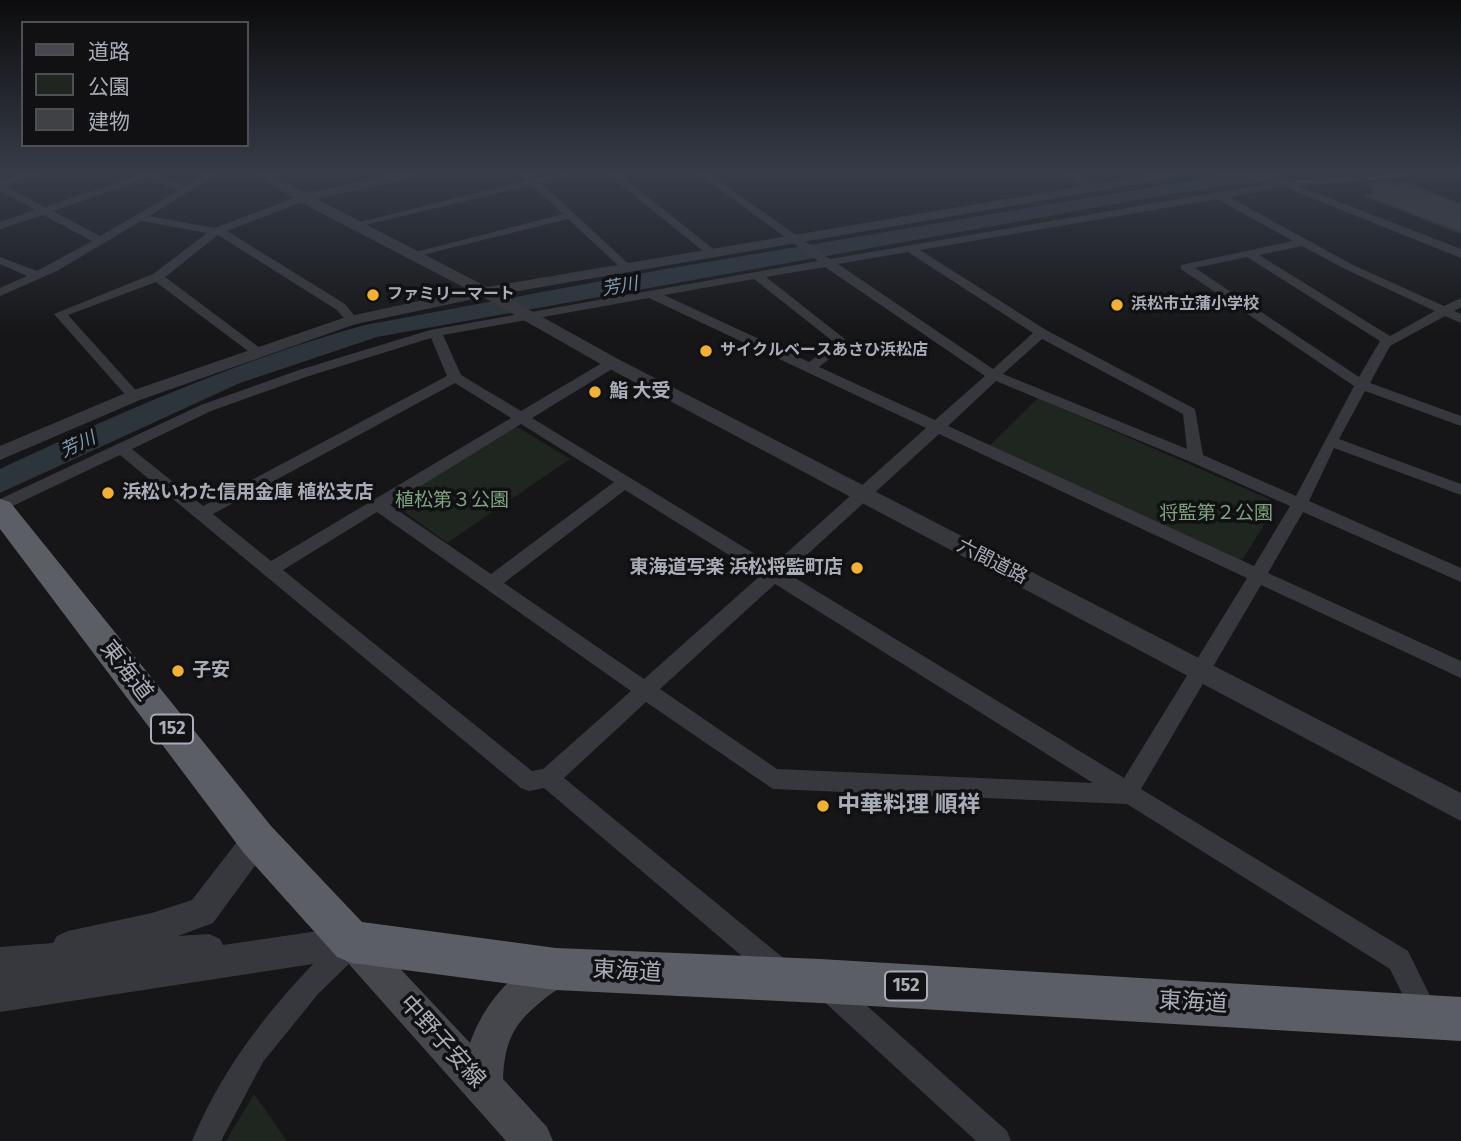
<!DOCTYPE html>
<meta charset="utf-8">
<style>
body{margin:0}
#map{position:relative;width:1461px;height:1141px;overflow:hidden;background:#161618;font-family:"Fira Sans","Noto Sans JP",sans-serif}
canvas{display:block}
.legend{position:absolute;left:21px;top:21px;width:228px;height:126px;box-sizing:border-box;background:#111113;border:2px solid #4d4f55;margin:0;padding:9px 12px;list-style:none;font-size:21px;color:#a8adb8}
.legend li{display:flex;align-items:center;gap:14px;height:35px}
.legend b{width:35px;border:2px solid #4d4f55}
</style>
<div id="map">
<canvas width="1461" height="1141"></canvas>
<ul class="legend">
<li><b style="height:9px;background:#45474d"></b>道路</li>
<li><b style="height:19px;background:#1e261f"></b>公園</li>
<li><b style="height:19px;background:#404145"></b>建物</li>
</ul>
</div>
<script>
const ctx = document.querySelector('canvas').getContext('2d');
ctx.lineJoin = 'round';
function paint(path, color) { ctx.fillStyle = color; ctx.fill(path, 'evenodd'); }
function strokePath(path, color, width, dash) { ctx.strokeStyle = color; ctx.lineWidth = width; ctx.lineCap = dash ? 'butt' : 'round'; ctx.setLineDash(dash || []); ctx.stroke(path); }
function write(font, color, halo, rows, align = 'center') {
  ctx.font = font + ' "Fira Sans","Noto Sans JP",sans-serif'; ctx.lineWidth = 7; ctx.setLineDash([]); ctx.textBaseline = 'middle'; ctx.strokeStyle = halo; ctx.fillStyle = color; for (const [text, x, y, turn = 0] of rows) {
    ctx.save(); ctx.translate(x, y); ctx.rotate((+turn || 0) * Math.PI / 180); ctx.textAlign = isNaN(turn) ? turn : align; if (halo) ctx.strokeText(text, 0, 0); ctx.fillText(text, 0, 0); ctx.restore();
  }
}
const green = new Path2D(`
 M1038 398 1269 499 1275 507 1243 559 1231 560 989 446Z
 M510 427 519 428 570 459 447 543 394 504 395 500Z
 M254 1094 287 1141H226Z`);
const river = new Path2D(`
 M1223 175H1274L1271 179 1264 181 1176 193 377 337 240 383 0 493V469C119 413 238 360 365 325L666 269Z`);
const building = new Path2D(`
 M1403 182 1461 204V233L1366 196 1375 192 1368 184 1387 183 1394 185Z`);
const minor = new Path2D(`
 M21 175H35L5 186 45 207 140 175H156L185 186 205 175H216L149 216 215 228 299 196H307V200L227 231 345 304 358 320 356 323H348L337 310 218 235 165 277 264 351 257 355 252 354 156 282 68 315 141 396 139 399H129L54 314 153 274 207 233 141 221 57 271 0 296V288L27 276 0 264V257L37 271 92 241 43 215 0 229V222L35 210 0 191V181ZM148 178 178 191 100 236 53 211Z
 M522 175H532L536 178 566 175 541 183 631 266V270H623L568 219 410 258 404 255 563 214 532 185 353 228 348 225 527 180Z
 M609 175H620L716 251V255H708Z
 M700 175H711L830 259 1284 181 1403 175 1398 178 1284 187 1229 197 1353 265 1444 306 1461 298V307L1454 311 1461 314V323L1445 316 1390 346 1370 383 1461 416V426L1365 391 1339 439 1461 484V495L1334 448 1309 501 1461 568V582L1303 512 1268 573 1461 661V678L1261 585 1141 789 1408 951 1439 1014 1435 1023 1426 1027 1417 1023 1390 969 1127 804 773 789 646 702 564 778 787 961 791 970 787 979 778 983 769 979 544 788 529 791 521 788 120 455 0 512V499L201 405 299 370 430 330 818 261ZM1217 199 1293 241 1181 265V269L1354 386 1296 496 1203 455 1195 409 1046 330 920 250ZM1302 246 1345 269 1435 311 1390 336 1259 255ZM908 252 1033 333 993 369 838 264ZM1247 257 1380 341 1359 377 1195 268ZM825 267 985 376 935 420 819 367 850 343 766 277ZM754 279 835 343 809 362 664 295ZM649 298 926 428 773 565 532 418 617 366V360H607L521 411 461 375 443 335ZM431 338 447 376 203 506 132 449 211 411 309 376ZM1042 339 1183 414 1187 449 1003 374ZM996 381 1191 462 1290 506 1254 566 948 426ZM455 383 511 418 271 561 213 514ZM521 424 614 482 491 574 390 505ZM939 434 1247 578 1124 778 787 573ZM625 490 761 575 644 679 504 583ZM377 512 631 691 543 769 532 771 283 570ZM775 584 1093 783 777 769 660 689Z
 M1068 175H1079L1097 188 1088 190Z
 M350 933 359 936 362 945 359 954 318 994 263 1062 221 1141H192C225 1061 280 995 341 936Z
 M828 975 837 979 1007 1131 1011 1141H976L819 997 815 988 819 979Z`);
const tertiary = new Path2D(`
 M257 175H272L306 193 392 175H414L413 178 317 199 487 287 1148 175H1174L1168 179 501 294 618 359 1461 793V821L606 367 483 297 356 324 140 400 0 460V446L128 392 346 317 469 290 298 201Z
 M1254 175H1270L1461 249V258Z
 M257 825 267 829 272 839 267 849 213 923 178 936 209 934 220 939 223 945 352 926 363 931 368 942 363 953 352 958 0 1012V947L53 943 57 936 68 931 152 913 192 900 247 829Z`);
const secondary = new Path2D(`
 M352 925 364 930 470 1043C485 1001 514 969 556 951L568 957 574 969C568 983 560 988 548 996 515 1022 505 1037 503 1079L547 1127 553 1141H506L340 954 335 942 340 930Z`);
const trunk = new Path2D(`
 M0 499 10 502 271 826 362 922 556 948 820 959 1461 997V1041L820 1003 556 990 352 963 337 957 243 852 0 529Z`);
const markers = [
 [373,295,7,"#f2b134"],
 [1117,305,7,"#f2b134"],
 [706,351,7,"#f2b134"],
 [595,392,7,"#f2b134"],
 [108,493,7,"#f2b134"],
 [857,568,7,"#f2b134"],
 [178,671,7,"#f2b134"],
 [823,806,7,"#f2b134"]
];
const farPoinames = [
 ["ファミリーマート",387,295],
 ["浜松市立蒲小学校",1131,305],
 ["サイクルベースあさひ浜松店",720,351]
];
const farWaternames = [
 ["芳川",620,287,-10],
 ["芳川",78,445,-25]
];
const shields = [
 [172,729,42],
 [906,986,42]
];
const shieldNames = [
 ["152",172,729],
 ["152",906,986]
];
const poiNames = [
 ["鮨 大受",609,392],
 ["浜松いわた信用金庫 植松支店",122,493],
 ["東海道写楽 浜松将監町店",843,568,"right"],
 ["子安",192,671]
];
const parkNames = [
 ["植松第３公園",452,501],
 ["将監第２公園",1216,514]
];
const streetNames = [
 ["六間道路",992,562,27]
];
const nearStreetnames = [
 ["東海道",126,671,52],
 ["東海道",627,972,3],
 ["東海道",1193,1003,3],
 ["中野子安線",442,1042,48]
];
const nearPoinames = [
 ["中華料理 順祥",837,806]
];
paint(green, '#1e261f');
paint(river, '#2c353c');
paint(building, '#404145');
strokePath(building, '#303034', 2);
paint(minor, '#37383d');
paint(tertiary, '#37383d');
paint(secondary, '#45474d');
paint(trunk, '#5b5e65');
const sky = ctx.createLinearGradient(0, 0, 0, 334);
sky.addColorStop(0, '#0c0c0d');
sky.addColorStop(0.52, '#363c48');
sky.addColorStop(1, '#363c4800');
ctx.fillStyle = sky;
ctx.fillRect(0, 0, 1461, 334);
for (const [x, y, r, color] of markers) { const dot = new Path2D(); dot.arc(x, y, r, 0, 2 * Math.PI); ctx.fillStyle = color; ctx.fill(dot); strokePath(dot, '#111113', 2.5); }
write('bold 16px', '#a8adb8', '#111113', farPoinames, 'left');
write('italic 18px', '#7f9bb3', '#111113', farWaternames);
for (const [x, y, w] of shields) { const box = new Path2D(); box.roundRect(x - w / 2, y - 14.5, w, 29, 5); ctx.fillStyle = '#111113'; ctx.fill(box); strokePath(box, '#a8adb8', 2); }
write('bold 18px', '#a8adb8', null, shieldNames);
write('bold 19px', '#a8adb8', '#111113', poiNames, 'left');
write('19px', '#7fa381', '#111113', parkNames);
write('19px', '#a8adb8', '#111113', streetNames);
write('23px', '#a8adb8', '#111113', nearStreetnames);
write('bold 23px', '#a8adb8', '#111113', nearPoinames, 'left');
</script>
